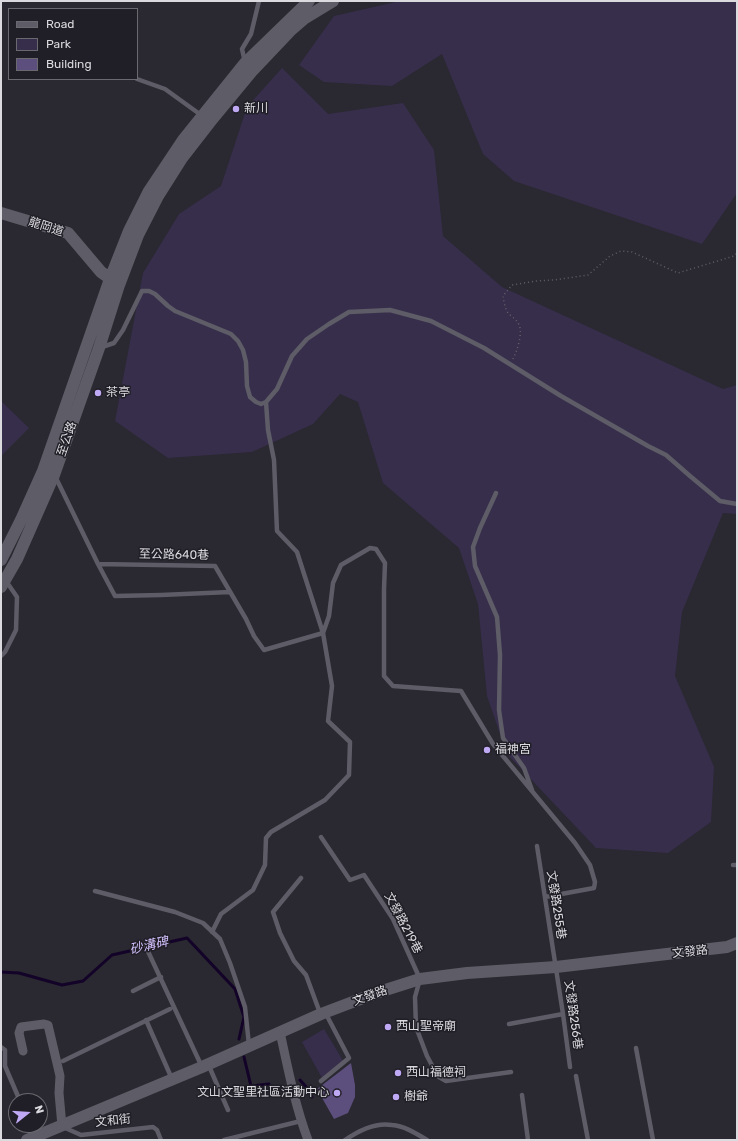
<!DOCTYPE html>
<meta charset="utf-8">
<style>
body{margin:0}
#map{position:relative;width:738px;height:1141px;overflow:hidden;background:#2a2830;font-family:Rubik,sans-serif}
canvas{display:block}
.frame{position:absolute;inset:0;border:2px solid #dbdadf;pointer-events:none}
.legend{position:absolute;left:8px;top:8px;width:130px;height:72px;box-sizing:border-box;background:#201e26;border:1px solid #6b6970;margin:0;padding:5px 7px;list-style:none;font-size:12px;color:#dbdadf}
.legend li{display:flex;align-items:center;gap:8px;height:20px}
.legend b{width:20px;border:1px solid #6b6970}
.north{position:absolute;left:8px;top:1093px;width:40px;height:40px;box-sizing:border-box;background:#201e26;border:1px solid #6b6970;border-radius:50%;rotate:73deg;font-size:11px;font-weight:700;line-height:16px;text-align:center;color:#dbdadf}
.north::after{content:'';display:block;margin:auto;width:14px;height:18px;background:#bfa9f4;clip-path:polygon(50% 0,100% 100%,50% 72%,0 100%)}
</style>
<div id="map">
<canvas width="738" height="1141"></canvas>
<div class="frame"></div>
<ul class="legend">
<li><b style="height:5px;background:#5e5c66"></b>Road</li>
<li><b style="height:11px;background:#372e4c"></b>Park</li>
<li><b style="height:11px;background:#5d4f7d"></b>Building</li>
</ul>
<div class="north">N</div>
</div>
<script>
const ctx = document.querySelector('canvas').getContext('2d');
ctx.lineJoin = 'round';
function paint(path, color) { ctx.fillStyle = color; ctx.fill(path, 'evenodd'); }
function strokePath(path, color, width, dash) { ctx.strokeStyle = color; ctx.lineWidth = width; ctx.lineCap = dash ? 'butt' : 'round'; ctx.setLineDash(dash || []); ctx.stroke(path); }
function write(font, color, halo, rows, align = 'center') {
  ctx.font = font + ' Rubik,"Noto Sans TC",sans-serif'; ctx.lineWidth = 3; ctx.setLineDash([]); ctx.textBaseline = 'middle'; ctx.strokeStyle = halo; ctx.fillStyle = color; for (const [text, x, y, turn = 0] of rows) {
    ctx.save(); ctx.translate(x, y); ctx.rotate((+turn || 0) * Math.PI / 180); ctx.textAlign = isNaN(turn) ? turn : align; if (halo) ctx.strokeText(text, 0, 0); ctx.fillText(text, 0, 0); ctx.restore();
  }
}
const green = new Path2D(`
 M400 1H737V193L702 244 514 181 483 154 442 54 392 86 324 82 299 65 334 16Z
 M282 68 328 114 403 103 434 150 443 236 502 287 723 389 737 385V514L723 513 682 612 675 676 714 767 711 822 668 853 596 848 507 754 487 696 478 604 459 548 383 483 358 402 340 394 313 424 252 452 168 458 115 421 143 273 179 214 221 186 247 107Z
 M1 401 29 428 1 456Z
 M324 1029 345 1064 322 1078 302 1042Z`);
const stream = new Path2D(`
 M1 972 19 973 62 985 83 981 112 955 187 938 235 989 244 1017 239 1039
 M244 1057 251 1086 269 1084
 M300 1080 308 1089 312 1097`);
const building = new Path2D(`
 M351 1063 355 1085V1097L348 1113 334 1119 317 1089Z`);
const path = new Path2D(`
 M513 359C517 351 524 331 518 323 516 319 512 317 509 314 505 310 504 302 503 296L512 285 536 281 554 280 588 275 610 256 621 251 632 252 678 273 734 256 737 253`);
const lane = new Path2D(`
 M245 62 242 49 251 34 259 1
 M137 79 165 89 201 115
 M102 347 114 343 123 330 142 291H149L155 294 168 306 175 311 231 334 238 341 243 350 246 362 247 386 250 397 256 402 261 404 266 402 277 389 292 356 307 339 329 324 349 312 390 310 431 321 484 348 561 396 648 446 666 455 690 476 720 501 737 504
 M55 476 98 564 215 566 246 619 254 636 264 650 323 633 329 616 333 583 341 565 370 548 376 549 385 563 384 589V676L393 686 461 691 493 744 575 843 590 865 595 882 594 888 545 897
 M496 493 480 528 473 547 475 566 497 617 500 655 499 710 503 738 524 768 532 790
 M98 564 115 596 161 595 230 592
 M1 656 5 652 16 630 17 597 6 581
 M321 837 350 880 364 875 393 919 420 979 415 997 416 1027 427 1056 435 1071 439 1077 446 1081 511 1072
 M537 846 563 1014 570 1067
 M733 865H737
 M301 878 273 912 280 933 294 961 306 975 320 1013
 M95 891 175 912 203 923 220 939 230 963 245 1007 249 1045
 M212 932 221 914 253 890 265 865 266 838 271 832 325 800 349 775 350 742 328 721 332 686 323 633 297 552 277 531 274 460 268 430 266 402
 M145 945 202 1067
 M133 991 161 977
 M146 1020 172 1079
 M509 1024 563 1014
 M1 1047 5 1050V1066L20 1101
 M636 1048 653 1140
 M63 1061 170 1009
 M209 1066 228 1110
 M576 1076 588 1140
 M321 1081 349 1058 326 1014
 M522 1095 528 1140
 M31 1125 36 1136
 M63 1127 81 1135 153 1127 157 1130 161 1140
 M224 1140 301 1121
 M345 1140C358 1131 376 1122 392 1125 405 1126 417 1134 427 1140`);
const street = new Path2D(`
 M280 1032C288 1069 295 1105 308 1140
 M23 1051 19 1033 21 1027 44 1024 48 1025 60 1076 59 1093 62 1126`);
const secondary = new Path2D(`
 M1 213 68 233 101 272 115 282
 M1 560 21 520 43 471 110 279 129 231 149 191 183 140 245 63 309 1
 M1 587 17 559 54 475 99 348 119 285 138 235 158 196 182 158 210 122 253 70 290 31 305 18 333 1
 M27 1140 202 1067 321 1014 379 992 420 979 467 973 556 967 701 950 727 947 737 943`);
const markers = [
 [236,109,4,"#bfa9f4"],
 [98,393,4,"#bfa9f4"],
 [487,750,4,"#bfa9f4"],
 [388,1027,4,"#bfa9f4"],
 [398,1073,4,"#bfa9f4"],
 [337,1093,4,"#bfa9f4"],
 [396,1097,4,"#bfa9f4"]
];
const poiNames = [
 ["新川",244,109],
 ["茶亭",106,393],
 ["福神宮",495,750],
 ["西山聖帝廟",396,1027],
 ["西山福德祠",406,1073],
 ["文山文聖里社區活動中心",329,1093,"right"],
 ["樹爺",404,1097]
];
const streetNames = [
 ["龍岡道",46,227,18],
 ["至公路",67,439,-71],
 ["至公路640巷",174,555,1],
 ["文發路255巷",556,905,81],
 ["文發路219巷",403,923,62],
 ["文發路",690,952,-6],
 ["文發路",370,996,-20],
 ["文發路256巷",573,1015,82],
 ["文和街",113,1121,-6]
];
const waterNames = [
 ["砂溝碑",149,946,-13]
];
paint(green, '#372e4c');
strokePath(stream, '#130329', 3);
paint(building, '#5d4f7d');
strokePath(path, '#626067', 1.5, [1, 3]);
strokePath(lane, '#5e5c66', 4.5);
strokePath(street, '#5e5c66', 9);
strokePath(secondary, '#5e5c66', 12);
for (const [x, y, r, color] of markers) { const dot = new Path2D(); dot.arc(x, y, r, 0, 2 * Math.PI); ctx.fillStyle = color; ctx.fill(dot); strokePath(dot, '#201e26', 1.5); }
write('12px', '#dbdadf', '#201e26', poiNames, 'left');
write('12px', '#dbdadf', '#201e26', streetNames);
write('italic 13px', '#cfbef9', '#201e26', waterNames);
</script>
